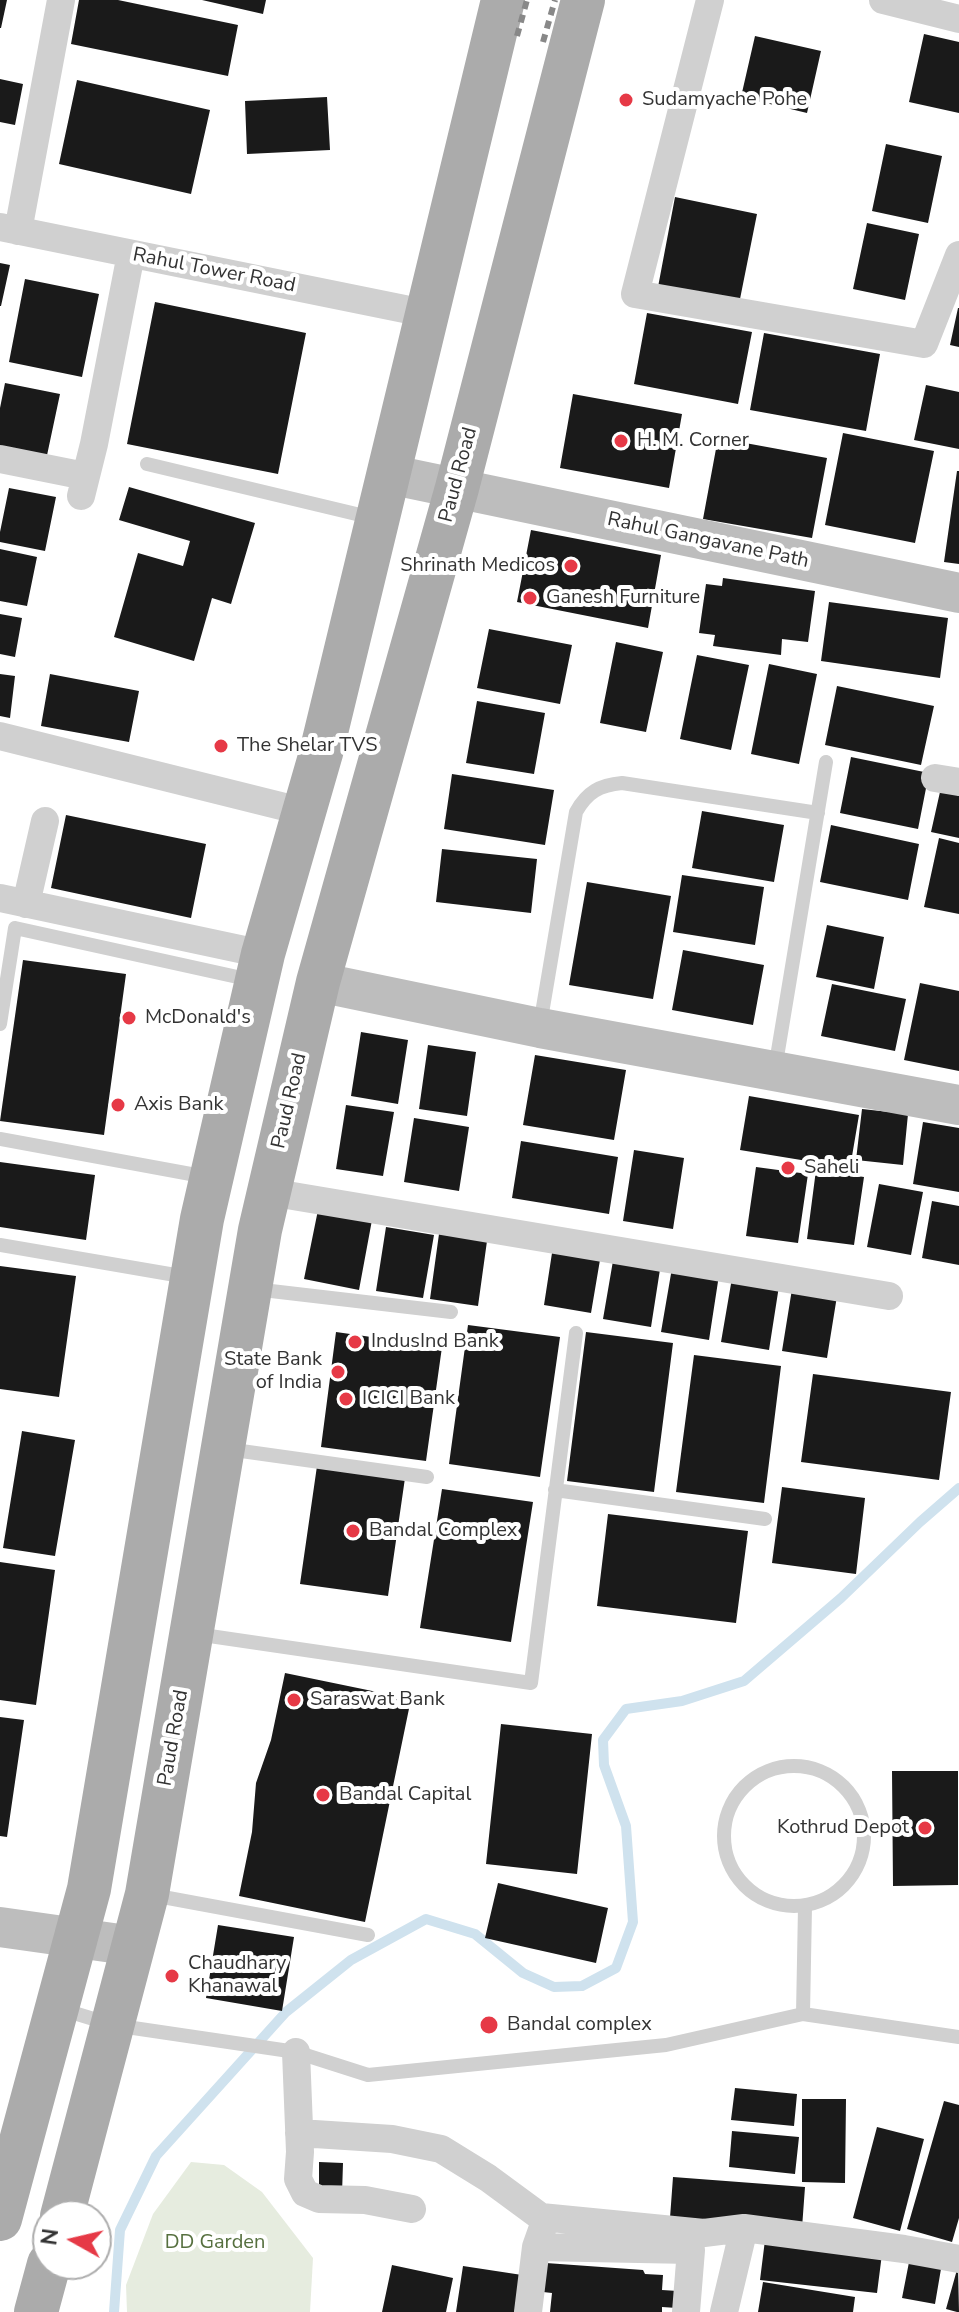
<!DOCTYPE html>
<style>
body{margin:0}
#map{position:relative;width:959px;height:2312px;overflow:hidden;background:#fff;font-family:"Nunito Sans",sans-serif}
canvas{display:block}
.north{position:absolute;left:32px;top:2200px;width:80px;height:80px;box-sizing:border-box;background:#fff;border:2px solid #adadad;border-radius:50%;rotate:278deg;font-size:22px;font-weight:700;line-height:32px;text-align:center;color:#333}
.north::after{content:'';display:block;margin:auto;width:28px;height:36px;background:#e63946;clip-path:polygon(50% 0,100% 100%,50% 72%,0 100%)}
</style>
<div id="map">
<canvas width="959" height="2312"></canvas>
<div class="north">N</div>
</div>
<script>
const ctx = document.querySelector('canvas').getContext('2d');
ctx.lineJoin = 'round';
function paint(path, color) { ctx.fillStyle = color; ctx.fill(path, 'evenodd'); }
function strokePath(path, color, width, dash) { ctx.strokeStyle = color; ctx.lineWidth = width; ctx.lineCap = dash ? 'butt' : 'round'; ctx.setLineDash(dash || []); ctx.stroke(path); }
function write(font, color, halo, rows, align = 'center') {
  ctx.font = font + ' "Nunito Sans",sans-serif'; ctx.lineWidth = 8; ctx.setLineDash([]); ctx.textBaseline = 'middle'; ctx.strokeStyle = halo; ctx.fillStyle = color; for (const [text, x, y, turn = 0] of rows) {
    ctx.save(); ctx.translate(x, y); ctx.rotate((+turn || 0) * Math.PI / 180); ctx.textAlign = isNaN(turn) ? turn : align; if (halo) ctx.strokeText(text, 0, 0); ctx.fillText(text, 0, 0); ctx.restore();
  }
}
const green = new Path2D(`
 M191 2162 224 2165 262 2192 313 2258 310 2312H127L126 2285 153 2214Z`);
const stream = new Path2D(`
 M114 2312 120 2230 156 2156 286 2012 351 1960 426 1919 475 1934 523 1973 554 1987 582 1986 616 1968 633 1922 626 1826 604 1765 603 1740 626 1709 682 1701 744 1681 841 1598 920 1522 959 1488`);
const building = new Path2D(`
 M0 0H7L1 28H0Z
 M79 0H118L238 25 228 76 71 44Z
 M202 0H266L263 14Z
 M924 34 959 42V113L909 102Z
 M755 36 821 51 807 113 741 97Z
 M0 79 23 84 15 125 0 122Z
 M77 80 210 110 191 194 59 164Z
 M327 97 330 150 247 154 245 101Z
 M886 144 942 156 928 223 872 211Z
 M675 197 757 214 739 304 658 287Z
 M867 223 919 234 905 300 853 289Z
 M0 263 10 265 1 306H0Z
 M25 279 99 294 82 377 9 362Z
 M155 302 306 333 278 474 127 444Z
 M958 308H959V347L950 345Z
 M647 313 752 332 738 404 634 384Z
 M764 333 880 354 866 431 750 410Z
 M5 383 60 394 46 460 0 450V408Z
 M926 385 959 392V449L914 440Z
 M573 394 682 414 669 488 560 468Z
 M843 433 934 451 915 543 825 525Z
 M718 438 827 458 812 538 703 519Z
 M957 471H959V564L944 562Z
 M129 487 255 523 231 604 212 598 194 661 114 637 138 553 183 566 190 541 119 520Z
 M9 488 56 497 45 551 0 542V532Z
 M531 530 661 555 648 628 517 602Z
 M0 549 37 557 27 606 0 601Z
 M723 578 815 591 808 642 782 639 781 655 713 646 715 635 699 633 706 584 722 586Z
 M829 602 948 618 940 678 821 661Z
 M0 614 22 618 15 657 0 654Z
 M489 629 572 645 560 704 477 688Z
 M616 642 663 652 646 732 600 723Z
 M697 655 749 665 731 750 680 739Z
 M769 664 817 674 799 764 751 754Z
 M0 674 15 676 10 718 0 716Z
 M50 674 139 691 129 742 41 726Z
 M837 686 934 706 921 765 825 745Z
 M477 701 545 713 534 774 466 763Z
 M851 757 929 773 918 829 840 813Z
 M452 774 554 790 545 845 444 829Z
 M942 783 959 787V838L931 832Z
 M702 811 784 825 774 882 692 868Z
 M66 815 206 844 191 918 51 888Z
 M831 825 919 844 908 900 820 882Z
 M939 838 959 843V914L924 907Z
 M442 849 537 859 531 913 436 902Z
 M682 875 764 887 755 945 673 932Z
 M587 882 671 896 653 999 569 985Z
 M827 925 884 937 874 989 816 977Z
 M683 950 764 965 753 1025 672 1010Z
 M23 960 126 974 104 1135 0 1121Z
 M920 983 959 991V1071L904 1060Z
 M832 984 906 999 895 1051 821 1036Z
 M361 1032 408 1040 398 1104 351 1096Z
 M428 1045 476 1052 467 1116 419 1109Z
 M535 1055 626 1070 614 1140 523 1125Z
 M749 1096 859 1115 850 1168 740 1150Z
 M346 1105 394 1112 383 1176 336 1169Z
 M862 1109 908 1114 903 1165 856 1160Z
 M414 1118 469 1127 459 1191 404 1182Z
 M923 1122 959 1128V1192L913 1184Z
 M521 1141 618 1157 609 1214 512 1198Z
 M634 1150 684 1158 673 1229 623 1221Z
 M0 1162 95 1175 86 1240 0 1227Z
 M756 1167 808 1174 798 1243 746 1236Z
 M816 1170 864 1177 854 1245 807 1239Z
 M879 1184 923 1192 911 1255 867 1247Z
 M932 1201 959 1206V1265L922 1258Z
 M318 1210 372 1220 359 1290 304 1279Z
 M386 1227 434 1235 423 1298 376 1291Z
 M439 1234 487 1241 478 1306 430 1299Z
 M554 1240 602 1248 591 1313 544 1305Z
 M614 1255 661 1263 651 1327 603 1319Z
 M0 1266 76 1276 59 1397 0 1389Z
 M672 1268 719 1275 709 1340 661 1332Z
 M732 1278 779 1286 769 1350 721 1342Z
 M792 1289 837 1296 827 1358 782 1351Z
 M468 1325 560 1337 540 1477 449 1464Z
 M336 1332 442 1347 426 1461 321 1447Z
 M586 1332 673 1343 654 1492 567 1481Z
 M694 1355 781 1366 764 1503 676 1492Z
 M813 1374 951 1392 939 1480 801 1462Z
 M22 1431 75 1440 55 1556 3 1548Z
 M317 1466 405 1478 388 1596 300 1584Z
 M782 1487 865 1498 856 1574 772 1563Z
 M442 1489 533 1502 511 1642 420 1628Z
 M608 1514 748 1531 736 1623 597 1606Z
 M0 1562 55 1570 36 1705 0 1700Z
 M285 1673 411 1699 365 1922 239 1896 252 1832 256 1783 271 1740Z
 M0 1717 24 1720 7 1837 0 1836Z
 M501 1724 592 1734 577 1874 486 1864Z
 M892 1771H958V1885L893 1886Z
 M498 1883 608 1908 596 1963 485 1938Z
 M218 1925 294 1937 282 2011 206 1998Z
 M735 2088 797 2094 794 2126 731 2120Z
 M802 2099H846L845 2183 802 2182Z
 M944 2101 959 2105V2218L952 2242 907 2229Z
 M877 2127 924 2139 900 2231 853 2218Z
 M732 2131 799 2137 795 2174 729 2167Z
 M319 2162 343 2163 342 2194 319 2193Z
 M673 2177 805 2187 802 2228 670 2218Z
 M765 2240 882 2254 877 2293 760 2280Z
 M910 2257 942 2263 935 2304 902 2298Z
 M546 2263 643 2270 645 2274 663 2275 662 2290 678 2291 677 2308 662 2307V2312H550L552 2293 534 2291Z
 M392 2265 453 2278 446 2312H382Z
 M463 2266 522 2275 516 2312H456Z
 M958 2266 959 2312H957L946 2309Z
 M763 2282 855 2297 853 2312H758Z`);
const lane = new Path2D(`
 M147 464 373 518
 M0 1024 15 928 251 980
 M540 1025 576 812C587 792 600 785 622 783L818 813
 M775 1069 826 762
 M0 1139 207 1177
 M0 1245 187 1277
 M254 1289 451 1312
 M227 1449 427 1477
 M555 1490 765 1519
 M196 1634 531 1683 576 1333
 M724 1836a70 70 0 1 1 140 0a70 70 0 1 1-140 0Z
 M152 1895 368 1935
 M61 2009 113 2025 296 2052 368 2075 666 2045 803 2014 959 2037
 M803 2014 805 1907`);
const street = new Path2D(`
 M710 0 635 294 924 344 959 255
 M883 0 959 19
 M0 227 429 314
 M18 231 61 0
 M0 459 85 476
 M81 496 94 444 131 254
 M0 736 305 812
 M935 778 959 782
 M0 898 263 954
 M26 904 45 821
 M269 1192 889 1296
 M296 2052 300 2152 298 2179 305 2193 319 2199 365 2200 412 2209
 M299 2133 392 2139 441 2149 488 2178 541 2217 704 2233 744 2228 904 2249 959 2259
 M536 2247 691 2250 686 2312
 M528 2312 536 2247 542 2230
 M724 2312 744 2228`);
const secondary = new Path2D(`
 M388 474 959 593
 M318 982 540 1028 959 1105
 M0 1927 134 1946`);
const primary = new Path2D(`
 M62 2216 147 1894 260 1230 318 982 457 488 583 0
 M0 2219 89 1889 202 1219 263 954 321 753 503 0
 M36 2312 49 2264`);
const rail = new Path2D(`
 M517 36 527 0
 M543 42 555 0`);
const markers = [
 [626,100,8,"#e63946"],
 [621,441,8,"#e63946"],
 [571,566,8,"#e63946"],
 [530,598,8,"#e63946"],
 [221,746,8,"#e63946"],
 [129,1018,8,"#e63946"],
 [118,1105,8,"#e63946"],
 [788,1168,8,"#e63946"],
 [355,1342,8,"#e63946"],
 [338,1372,8,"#e63946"],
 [346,1399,8,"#e63946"],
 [353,1531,8,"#e63946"],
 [294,1700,8,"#e63946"],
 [323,1795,8,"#e63946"],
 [925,1828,8,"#e63946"],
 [172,1976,8,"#e63946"],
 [489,2025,10,"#e63946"]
];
const poiNames = [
 ["Sudamyache Pohe",642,100],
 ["H. M. Corner",637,441],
 ["Shrinath Medicos",555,566,"right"],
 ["Ganesh Furniture",546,598],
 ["The Shelar TVS",237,746],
 ["McDonald's",145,1018],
 ["Axis Bank",134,1105],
 ["Saheli",804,1168],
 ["IndusInd Bank",371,1342],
 ["State Bank",322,1360,"right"],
 ["of India",322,1383,"right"],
 ["ICICI Bank",362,1399],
 ["Bandal Complex",369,1531],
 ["Saraswat Bank",310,1700],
 ["Bandal Capital",339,1795],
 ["Kothrud Depot",909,1828,"right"],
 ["Chaudhary",188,1964],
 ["Khanawal",188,1987],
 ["Bandal complex",507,2025]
];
const streetNames = [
 ["Rahul Tower Road",214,271,11],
 ["Paud Road",459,475,-75],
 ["Rahul Gangavane Path",708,541,12],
 ["Paud Road",290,1101,-77],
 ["Paud Road",174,1738,-80]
];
const parkNames = [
 ["DD Garden",215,2243]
];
paint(green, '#e6ecdf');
strokePath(stream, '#cfe2ee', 10);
paint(building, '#1a1a1a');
strokePath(lane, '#d0d0d0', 14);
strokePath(street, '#d0d0d0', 28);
strokePath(secondary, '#bdbdbd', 40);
strokePath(primary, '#ababab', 44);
strokePath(rail, '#888', 6, [8, 6]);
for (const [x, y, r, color] of markers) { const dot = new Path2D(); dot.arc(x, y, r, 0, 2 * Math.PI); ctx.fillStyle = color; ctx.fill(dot); strokePath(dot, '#fff', 3); }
write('20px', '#333', '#fff', poiNames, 'left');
write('20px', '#333', '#fff', streetNames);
write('20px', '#56703f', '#fff', parkNames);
</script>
